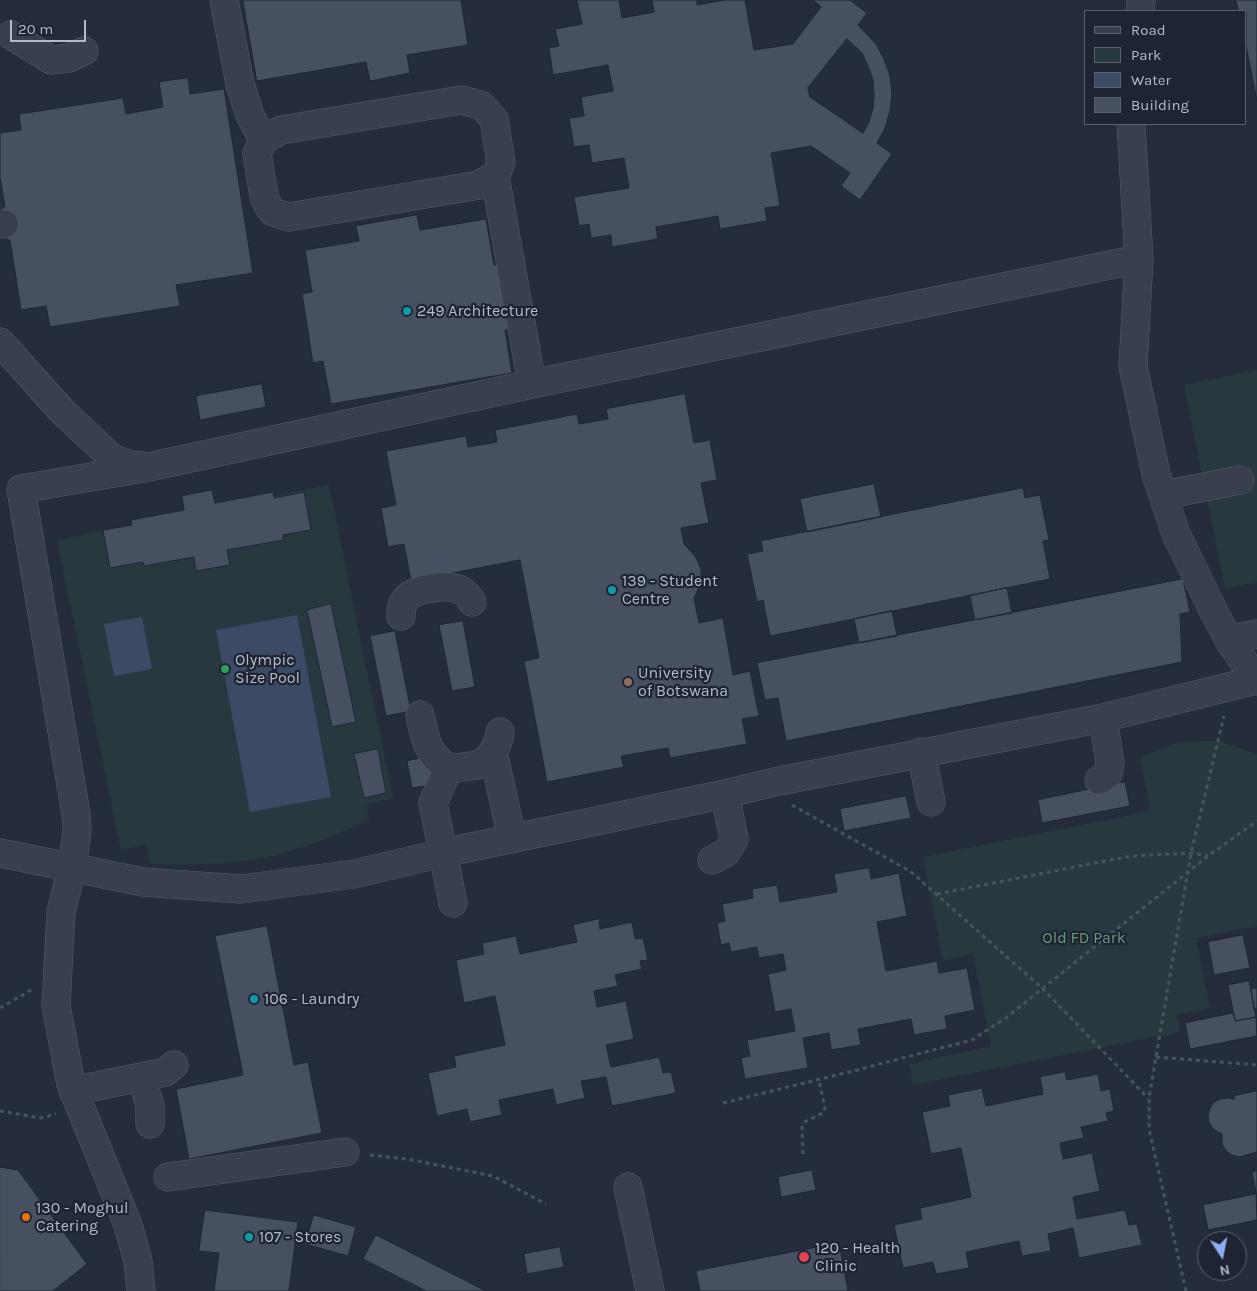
<!DOCTYPE html>
<style>
body{margin:0}
#map{position:relative;width:1257px;height:1291px;overflow:hidden;background:#252d3d;font-family:Karla,sans-serif}
canvas{display:block}
.legend{position:absolute;left:1084px;top:10px;width:162px;height:115px;box-sizing:border-box;background:#1e2432;border:1px solid #5a606e;margin:0;padding:6px 9px;list-style:none;font-size:15px;color:#b4bbc8}
.legend li{display:flex;align-items:center;gap:10px;height:25px}
.legend b{width:25px;border:1px solid #5a606e}
.north{position:absolute;left:1197px;top:1231px;width:50px;height:50px;box-sizing:border-box;background:#1e2432;border:1px solid #5a606e;border-radius:50%;rotate:169deg;font-size:14px;font-weight:700;line-height:20px;text-align:center;color:#b4bbc8}
.north::after{content:'';display:block;margin:auto;width:18px;height:22px;background:#8daef4;clip-path:polygon(50% 0,100% 100%,50% 72%,0 100%)}
.scale{position:absolute;left:10px;top:20px;width:76px;height:22px;box-sizing:border-box;border:2px solid #b4bbc8;border-top:0;padding-left:6px;font-size:15px;line-height:18px;white-space:nowrap;color:#b4bbc8;-webkit-text-stroke:4px #1e2432;paint-order:stroke}
</style>
<div id="map">
<canvas width="1257" height="1291"></canvas>
<ul class="legend">
<li><b style="height:6px;background:#393f4d"></b>Road</li>
<li><b style="height:14px;background:#27393e"></b>Park</li>
<li><b style="height:14px;background:#3b4a65"></b>Water</li>
<li><b style="height:14px;background:#465061"></b>Building</li>
</ul>
<div class="north">N</div>
<div class="scale">20 m</div>
</div>
<script>
const ctx = document.querySelector('canvas').getContext('2d');
ctx.lineJoin = 'round';
function paint(path, color) { ctx.fillStyle = color; ctx.fill(path, 'evenodd'); }
function strokePath(path, color, width, dash) { ctx.strokeStyle = color; ctx.lineWidth = width; ctx.lineCap = dash ? 'butt' : 'round'; ctx.setLineDash(dash || []); ctx.stroke(path); }
function write(font, color, halo, rows, align = 'center') {
  ctx.font = font + ' Karla,sans-serif'; ctx.lineWidth = 4.5; ctx.setLineDash([]); ctx.textBaseline = 'middle'; ctx.strokeStyle = halo; ctx.fillStyle = color; for (const [text, x, y, turn = 0] of rows) {
    ctx.save(); ctx.translate(x, y); ctx.rotate((+turn || 0) * Math.PI / 180); ctx.textAlign = isNaN(turn) ? turn : align; if (halo) ctx.strokeText(text, 0, 0); ctx.fillText(text, 0, 0); ctx.restore();
  }
}
const green = new Path2D(`
 M1257 370V582L1225 588 1184 385Z
 M329 485 393 798 366 804 369 820C335 834 299 852 261 858 224 865 188 865 150 864L146 845 121 850 57 540Z
 M1218 741 1257 754V926L1196 938 1210 1008 1177 1015 1180 1032 913 1085 909 1064 991 1046 973 954 943 960 923 857 1150 811 1140 757 1178 742Z`);
const water = new Path2D(`
 M297 615 331 797 250 812 216 630Z
 M142 617 152 669 114 676 104 624Z`);
const building = new Path2D(`
 M243 0H461L468 45 407 55 410 73 370 81 366 62 257 81Z
 M577 0H619L622 18 654 12 652 0H697V5L725 0H745L754 50 793 44 821 7 813 0H850L867 13 858 25 876 44 884 59 890 76 892 93 890 111 885 128 877 143 892 154 860 200 841 186 850 173 811 146 771 153 780 206 765 208 767 221 720 229 718 216 656 227 658 239 612 247 611 235 591 238 589 224 579 226 574 197 629 188 624 158 592 163 589 145 574 147 569 118 584 116 581 97 613 91 608 65 553 75 549 48 559 46 555 29 582 24ZM847 39 862 53 868 66 873 80 874 94 873 108 869 122 863 133 810 97 808 88Z
 M1236 0H1257V101L1246 46V11H1239Z
 M188 78 190 94 224 89 253 273 176 285 180 306 50 327 46 306 21 310 10 240H7L2 207H5L0 177V133L21 130 19 114 123 98 126 114 163 107 159 82Z
 M417 215 420 230 486 219 494 265 502 264 513 328 505 330 512 373 331 404 323 361 313 363 302 294 312 292 305 250 359 241 356 226Z
 M262 384 266 407 200 420 196 396Z
 M685 394 694 443 710 440 717 480 701 483 709 523 681 528 684 544 695 556 701 569V583L694 598 699 623 723 618 733 675 750 671 759 716 742 719 747 744 670 758 668 748 621 756 624 767 547 782 524 661 539 658 520 560 411 581 404 544 388 547 381 508 396 505 386 451 466 436 468 447 497 442 495 430 577 414 579 424 608 419 606 409Z
 M874 484 881 517 807 532 800 499Z
 M1023 488 1025 498 1040 495 1049 540 1043 541 1050 579 770 636 763 600 757 602 747 554 763 551 761 541Z
 M212 490 215 503 273 492 274 498 304 492 311 530 283 535V540L227 550 230 565 196 571 194 557 144 566 143 562 110 568 103 530 132 525 131 520 184 510 182 496Z
 M1183 579 1190 612 1180 614 1182 662 786 741 778 698 765 700 757 663Z
 M1007 588 1012 613 975 620 970 596Z
 M331 604 356 722 332 727 307 610Z
 M892 611 897 636 859 643 854 619Z
 M463 621 475 687 452 691 439 625Z
 M395 631 411 711 386 716 370 636Z
 M378 749 386 793 364 798 354 754Z
 M431 756 436 784 412 788 407 761Z
 M1125 782 1130 806 1042 823 1038 800Z
 M906 796 911 818 844 831 840 809Z
 M869 868 871 879 899 873 907 916 877 922 886 971 937 961 939 973 967 968 975 1010 945 1016 947 1029 914 1035 911 1019 858 1029 861 1045 831 1050 829 1033 803 1038 808 1068 745 1079 741 1058 750 1056 747 1040 795 1031 791 1009 775 1012 768 974 786 970 783 954 759 958 757 947 731 952 729 943 721 945 717 923 725 921 722 904 753 898 752 889 777 885 780 902 837 892 834 874Z
 M599 919 600 929 632 922 635 939 643 938 648 960 640 961 642 969 615 975 618 986 594 991 597 1007 626 1001 634 1039 606 1045 611 1067 659 1057 663 1073 671 1072 676 1093 612 1106 606 1077 581 1081 585 1098 556 1105 553 1089 499 1100 502 1115 470 1122 467 1109 437 1116 428 1073 456 1067 454 1056 505 1045 495 996 464 1003 456 960 484 954 482 943 516 936 520 954 577 942 573 925Z
 M267 926 294 1065 308 1062 322 1133 189 1159 176 1089 243 1075 215 936Z
 M1243 935 1250 968 1214 975 1208 942Z
 M1249 981 1256 1017 1235 1021 1228 985Z
 M1257 988V1008L1254 1009 1251 989Z
 M1234 1013 1235 1021 1256 1017 1257 1038V1036L1190 1049 1185 1023Z
 M1065 1072 1067 1080 1098 1074 1101 1091 1110 1089 1114 1111 1106 1113 1108 1121 1081 1127 1084 1138 1060 1143 1063 1159 1092 1153 1100 1191 1073 1197 1077 1219 1125 1210 1129 1225 1137 1224 1142 1245 1079 1258 1073 1228 1048 1234 1051 1251 1022 1256 1019 1241 966 1252 969 1268 936 1274 933 1262 903 1268 894 1225 922 1219 920 1208 971 1197 961 1148 931 1154 922 1112 950 1106 948 1095 982 1088 986 1106 1043 1094 1040 1077Z
 M1257 1091V1152L1239 1157 1232 1155 1226 1151 1222 1144V1134L1213 1129 1209 1123 1208 1116 1210 1108 1214 1102 1221 1099 1228 1098 1235 1099 1234 1096Z
 M0 1167 18 1170 87 1264 53 1291H0Z
 M812 1170 816 1190 781 1197 778 1177Z
 M1257 1171V1197L1252 1172Z
 M1256 1194 1257 1220 1208 1230 1203 1205Z
 M205 1210 298 1222 289 1291H214L219 1253 199 1251Z
 M314 1215 356 1227 348 1256 305 1244Z
 M376 1235 486 1291H426L363 1259Z
 M839 1243 848 1291H700L696 1271Z
 M560 1247 564 1267 527 1274 524 1254Z`);
const path = new Path2D(`
 M792 805 910 871 1043 989 1148 1098
 M937 894 1131 856 1191 853 1208 856
 M0 1008 31 990
 M1156 1057 1257 1065
 M723 1103 853 1071 972 1040 1007 1017 1208 856 1257 821
 M0 1111 41 1118 56 1114
 M803 1154 802 1127 806 1121 823 1113 825 1108 819 1080
 M370 1155 407 1159 493 1176 546 1204
 M1186 1291 1149 1129V1098L1191 853 1224 716`);
const minor = new Path2D(`
 M224 0 240 84 250 115 263 140
 M1140 11 1141 0
 M11 35 51 60 69 58 84 51
 M1131 124 1139 259 1133 366 1156 474 1176 534 1215 614 1229 640 1257 681
 M495 176 479 185 289 217 273 212 268 205 264 196 257 154 263 140 281 130 461 100 481 105 494 119 501 163 495 176 532 384
 M0 224H4
 M0 342 62 411 112 458 131 465 142 466
 M1163 495 1240 480
 M401 616C401 595 414 591 432 588 448 585 463 586 472 602
 M1229 640 1257 634
 M420 715C424 735 427 754 446 766 452 770 457 768 464 767 469 766 475 766 479 764 491 759 499 744 500 732
 M493 751 512 839
 M921 752 931 802
 M449 767 433 803 453 903
 M1099 780 1108 774 1110 763 1103 718
 M0 853 143 882 241 889 354 874 443 853 725 794 774 782 1103 718 1256 680
 M712 860 727 852 734 839 725 794
 M141 1077 150 1105V1124
 M73 1091 165 1072 174 1065
 M168 1177 345 1152
 M628 1187 650 1291
 M141 1291 138 1261 128 1225 71 1084 56 1006 61 912 72 868 77 831 76 814 21 489 149 467 532 384 1139 259`);
const markers = [
 [407,311,5,"#0f9aa8"],
 [612,590,5,"#0f9aa8"],
 [225,669,5,"#2e9e5b"],
 [628,682,5,"#8d6e63"],
 [254,999,5,"#0f9aa8"],
 [26,1217,5,"#e8710a"],
 [249,1237,5,"#0f9aa8"],
 [804,1257,6,"#e0444e"]
];
const poiNames = [
 ["249 Architecture",417,311],
 ["139 - Student",622,581],
 ["Centre",622,599],
 ["Olympic",235,660],
 ["Size Pool",235,678],
 ["University",638,673],
 ["of Botswana",638,691],
 ["106 - Laundry",264,999],
 ["130 - Moghul",36,1208],
 ["Catering",36,1226],
 ["107 - Stores",259,1237],
 ["120 - Health",815,1248],
 ["Clinic",815,1266]
];
const parkNames = [
 ["Old FD Park",1084,938]
];
paint(green, '#27393e');
paint(water, '#3b4a65');
paint(building, '#465061');
strokePath(building, '#202634', 1);
strokePath(minor, '#575d6b', 29);
strokePath(path, '#45565b', 3, [4, 4]);
strokePath(minor, '#393f4d', 28);
for (const [x, y, r, color] of markers) { const dot = new Path2D(); dot.arc(x, y, r, 0, 2 * Math.PI); ctx.fillStyle = color; ctx.fill(dot); strokePath(dot, '#1e2432', 2); }
write('16px', '#b4bbc8', '#1e2432', poiNames, 'left');
write('16px', '#6c987a', '#1e2432', parkNames);
</script>
